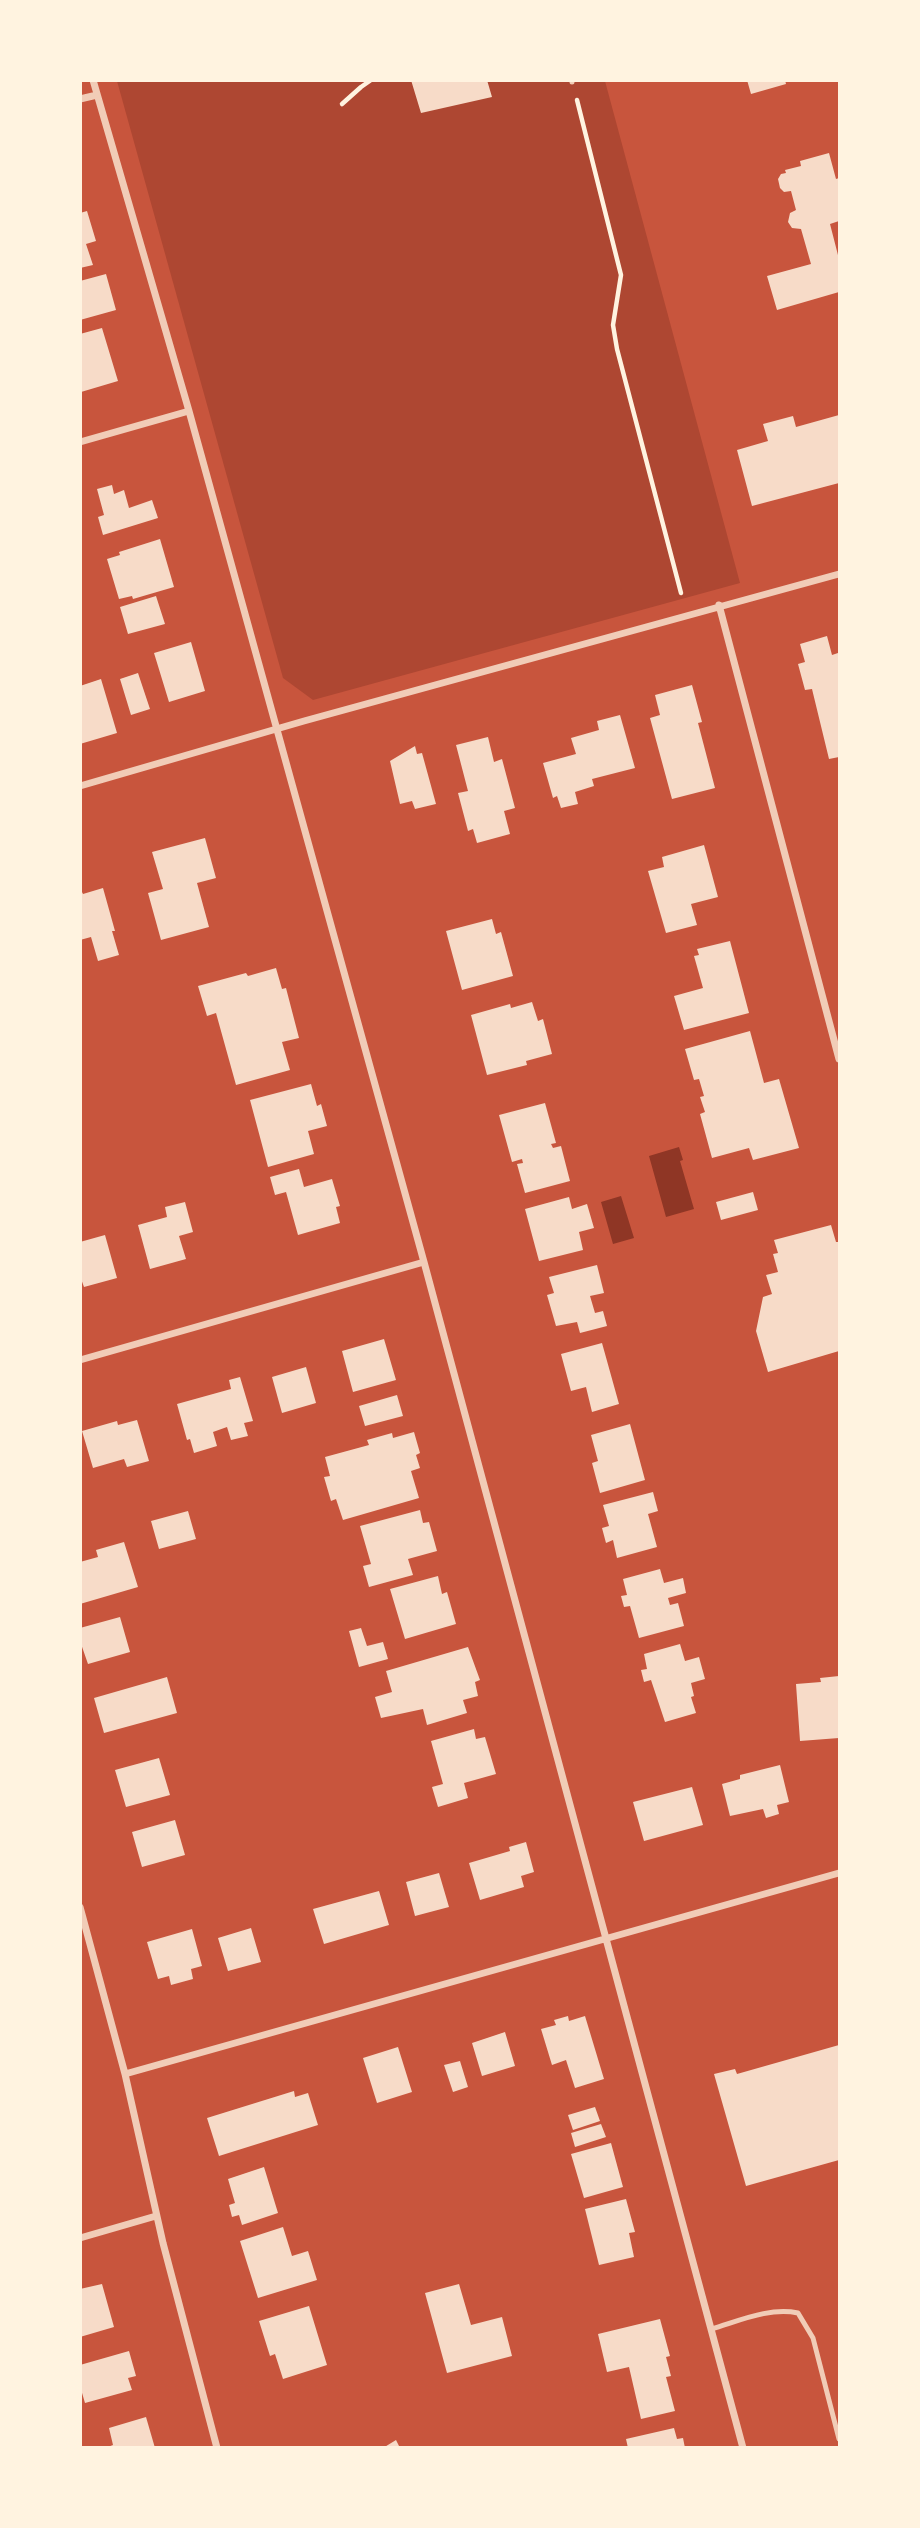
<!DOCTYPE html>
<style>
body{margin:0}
#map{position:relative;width:920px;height:2528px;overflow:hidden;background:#c8553d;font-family:Overpass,sans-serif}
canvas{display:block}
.frame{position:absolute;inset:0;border:82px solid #fff3e0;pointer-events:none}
</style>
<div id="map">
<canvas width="920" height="2528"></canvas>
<div class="frame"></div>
</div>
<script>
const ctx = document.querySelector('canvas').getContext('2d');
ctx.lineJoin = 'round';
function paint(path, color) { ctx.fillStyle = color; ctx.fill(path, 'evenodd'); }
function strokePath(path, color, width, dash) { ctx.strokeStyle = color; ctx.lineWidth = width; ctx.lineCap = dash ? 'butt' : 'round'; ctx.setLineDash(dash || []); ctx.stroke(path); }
const green = new Path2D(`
 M117 81H605L740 583 313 700 283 678Z`);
const water = new Path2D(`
 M679 1147 683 1160 680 1161 694 1209 666 1217 649 1156Z
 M621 1196 634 1238 613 1244 601 1202Z`);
const building = new Path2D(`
 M411 80H487L492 97 421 113Z
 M747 80H785L786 84 751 94Z
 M829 153 836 179 839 178V221L830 224 839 259V292L777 310 767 276 811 264 801 229 792 228 788 222 790 213 796 210 791 191 784 192 780 188 778 179 781 174 786 173 785 170 801 166 800 161Z
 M87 211 96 241 86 244 93 265 80 268V213Z
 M106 274 116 310 80 320V281Z
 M102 328 118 381 81 392 80 334Z
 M839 415V483L752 506 737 450 768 441 763 424 793 416 796 427Z
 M112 485 114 494 124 490 129 508 152 500 158 518 103 535 98 517 104 515 97 489Z
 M160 539 174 587 133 599 132 596 119 599 107 559 120 555 119 552Z
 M156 596 165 624 128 634 120 607Z
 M827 636 832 655 838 653 839 658V757L829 759 812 689 805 690 798 664 805 662 800 644Z
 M191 642 205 691 169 702 154 653Z
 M138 673 150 709 131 715 120 679Z
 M101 679 117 733 80 744V686Z
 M692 685 702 722 698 723 715 788 672 799 650 718 660 715 655 695Z
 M620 715 635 768 592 779 594 786 575 792 578 804 561 808 557 796 553 798 543 763 576 754 571 738 599 730 597 721Z
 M488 737 494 762 502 759 515 808 504 811 510 834 477 843 473 829 468 831 458 793 468 791 456 745Z
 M415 746 417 754 422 753 436 804 415 809 412 801 400 804 390 761Z
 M205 838 216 878 197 883 209 927 161 940 148 893 163 889 152 852Z
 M704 845 718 897 691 904 697 925 666 933 648 871 664 867 662 857Z
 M80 888 83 894 103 888 115 931H112L119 955 98 961 91 937 80 940Z
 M492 919 496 934 501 932 513 976 462 990 446 931Z
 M730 941 749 1013 684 1030 674 996 703 988 694 956 699 955 697 949Z
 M276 968 282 989 286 988 299 1038 282 1042 290 1070 236 1085 216 1013 207 1016 198 986 246 973 248 976Z
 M532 1002 538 1021 543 1019 552 1054 526 1061 527 1065 487 1075 471 1015 510 1004 511 1008Z
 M750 1031 764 1083 779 1079 799 1148 753 1160 749 1148 712 1158 700 1114 705 1112 700 1097 704 1096 699 1079 694 1080 685 1049Z
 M311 1084 317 1106 321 1104 327 1126 308 1131 314 1154 268 1167 250 1100Z
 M545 1103 556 1143 551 1144 553 1148 561 1146 570 1181 525 1193 517 1164 523 1163 522 1159 512 1162 499 1115Z
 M299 1169 304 1187 332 1179 340 1206 336 1207 340 1223 298 1235 286 1192 275 1195 270 1177Z
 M753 1192 758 1210 721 1220 716 1202Z
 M569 1197 572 1209 587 1204 594 1228 579 1232 583 1250 539 1261 525 1209Z
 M185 1202 193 1232 179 1236 186 1259 150 1269 138 1225 167 1217 165 1207Z
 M831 1225 836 1242H839V1351L768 1372 756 1331 763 1297 772 1294 766 1275 778 1272 773 1254 778 1253 774 1240Z
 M105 1235 117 1278 84 1287 80 1276V1242Z
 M597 1265 604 1293 590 1296 595 1313 603 1311 607 1326 580 1333 577 1322 556 1326 547 1295 554 1293 549 1277Z
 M384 1339 396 1380 353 1392 342 1351Z
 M602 1343 619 1404 592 1412 586 1387 571 1391 561 1354Z
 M306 1367 316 1403 282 1413 272 1377Z
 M240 1377 253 1421 244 1423 248 1436 231 1440 227 1427 213 1432 217 1446 194 1453 190 1439 187 1440 177 1404 231 1389 229 1380Z
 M397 1395 403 1416 365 1426 359 1406Z
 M137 1420 149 1461 127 1467 124 1459 93 1468 82 1431 117 1421 118 1425Z
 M630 1424 645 1480 600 1493 592 1463 598 1461 591 1435Z
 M414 1432 420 1453 416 1455 420 1468 411 1471 419 1498 343 1520 336 1499 331 1501 324 1477 330 1476 325 1457 369 1445 367 1440 392 1433 393 1438Z
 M653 1492 658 1511 648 1514 657 1547 617 1558 613 1540 606 1543 602 1528 609 1526 603 1505Z
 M420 1510 423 1523 429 1522 437 1551 408 1559 413 1575 369 1587 363 1566 371 1564 360 1526Z
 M188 1511 196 1539 159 1549 151 1521Z
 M124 1542 138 1587 80 1604V1562L98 1557 96 1550Z
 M660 1569 664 1583 683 1578 686 1593 668 1598 670 1605 678 1603 684 1626 639 1638 630 1606 624 1607 621 1596 627 1595 623 1579Z
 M438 1576 442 1594 447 1592 456 1624 405 1639 390 1589Z
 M120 1617 130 1652 88 1664 80 1641V1628Z
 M361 1628 367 1646 383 1642 388 1659 359 1667 349 1631Z
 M680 1644 685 1661 699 1657 705 1679 691 1683 694 1696 691 1697 696 1713 665 1722 651 1680 644 1682 641 1670 647 1669 644 1654Z
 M468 1647 480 1680 475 1682 478 1696 463 1700 467 1713 427 1725 423 1709 381 1718 375 1697 392 1692 386 1671Z
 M839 1676V1738L800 1741 796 1684 821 1682 820 1678Z
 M167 1677 177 1713 104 1733 94 1698Z
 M474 1729 476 1739 485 1737 496 1774 464 1783 468 1798 438 1807 432 1787 443 1784 431 1741Z
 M159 1758 170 1795 126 1807 115 1770Z
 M780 1765 789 1802 777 1805 779 1814 766 1818 763 1809 730 1816 722 1784 740 1779V1775Z
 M692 1787 703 1825 644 1841 633 1802Z
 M175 1820 185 1855 142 1867 132 1832Z
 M526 1842 534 1872 521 1876 524 1887 480 1900 469 1863 510 1851 509 1847Z
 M439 1873 449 1907 415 1916 406 1882Z
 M379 1891 389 1925 324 1944 313 1909Z
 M251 1928 261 1962 228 1971 218 1938Z
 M192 1929 202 1966 191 1969 193 1979 171 1985 169 1976 158 1979 147 1942Z
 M568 2016 569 2021 585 2016 604 2079 575 2088 566 2060 552 2065 541 2029 556 2025 554 2020Z
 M505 2032 515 2066 482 2076 472 2043Z
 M839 2045V2160L746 2186 714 2074 735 2069 737 2074Z
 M398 2047 412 2092 377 2103 363 2058Z
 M460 2061 468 2087 453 2092 444 2065Z
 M294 2091 295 2097 308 2093 318 2125 219 2156 207 2118Z
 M595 2107 600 2121 573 2130 568 2115Z
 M601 2124 606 2137 575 2147 571 2133Z
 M611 2143 623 2187 584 2198 571 2154Z
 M264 2167 278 2213 242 2225 239 2215 232 2217 229 2205 235 2203 228 2179Z
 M626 2199 635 2232 629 2233 634 2257 599 2265 585 2209Z
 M283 2227 292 2256 308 2251 317 2280 258 2298 240 2241Z
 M102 2284 114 2327 80 2337V2289Z
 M459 2284 471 2325 502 2317 512 2356 447 2373 425 2293Z
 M309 2306 327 2365 283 2379 275 2354 270 2356 259 2321Z
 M660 2319 670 2356 666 2357 671 2376 666 2377 675 2411 641 2419 629 2367 607 2372 598 2334Z
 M129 2351 136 2376 128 2378 132 2390 85 2403 80 2386V2365Z
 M146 2417 155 2448H105L113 2445 109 2428Z
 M674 2428 677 2439 683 2438 685 2448H628L626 2439Z
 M396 2440 400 2448H383Z`);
const path = new Path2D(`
 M577 100 621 275 613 325 617 349 681 593
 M342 104 361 87 371 80`);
const service = new Path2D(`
 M572 80V82
 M711 2329C739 2321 769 2307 798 2313L813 2338 839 2439`);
const minor = new Path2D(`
 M93 80 189 411 424 1262 743 2448
 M80 99 97 95
 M80 442 189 411
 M719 605 839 1059
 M80 786 304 721 839 574
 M80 1360 424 1262
 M80 1907 125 2074 163 2243 217 2448
 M125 2074 839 1873
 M80 2238 156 2216`);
paint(green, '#ae4732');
paint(water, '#8f3625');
paint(building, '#f7dbc8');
strokePath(path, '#fff3e0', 4.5);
strokePath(service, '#f1ccb7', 5);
strokePath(minor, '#f1ccb7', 7);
</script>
